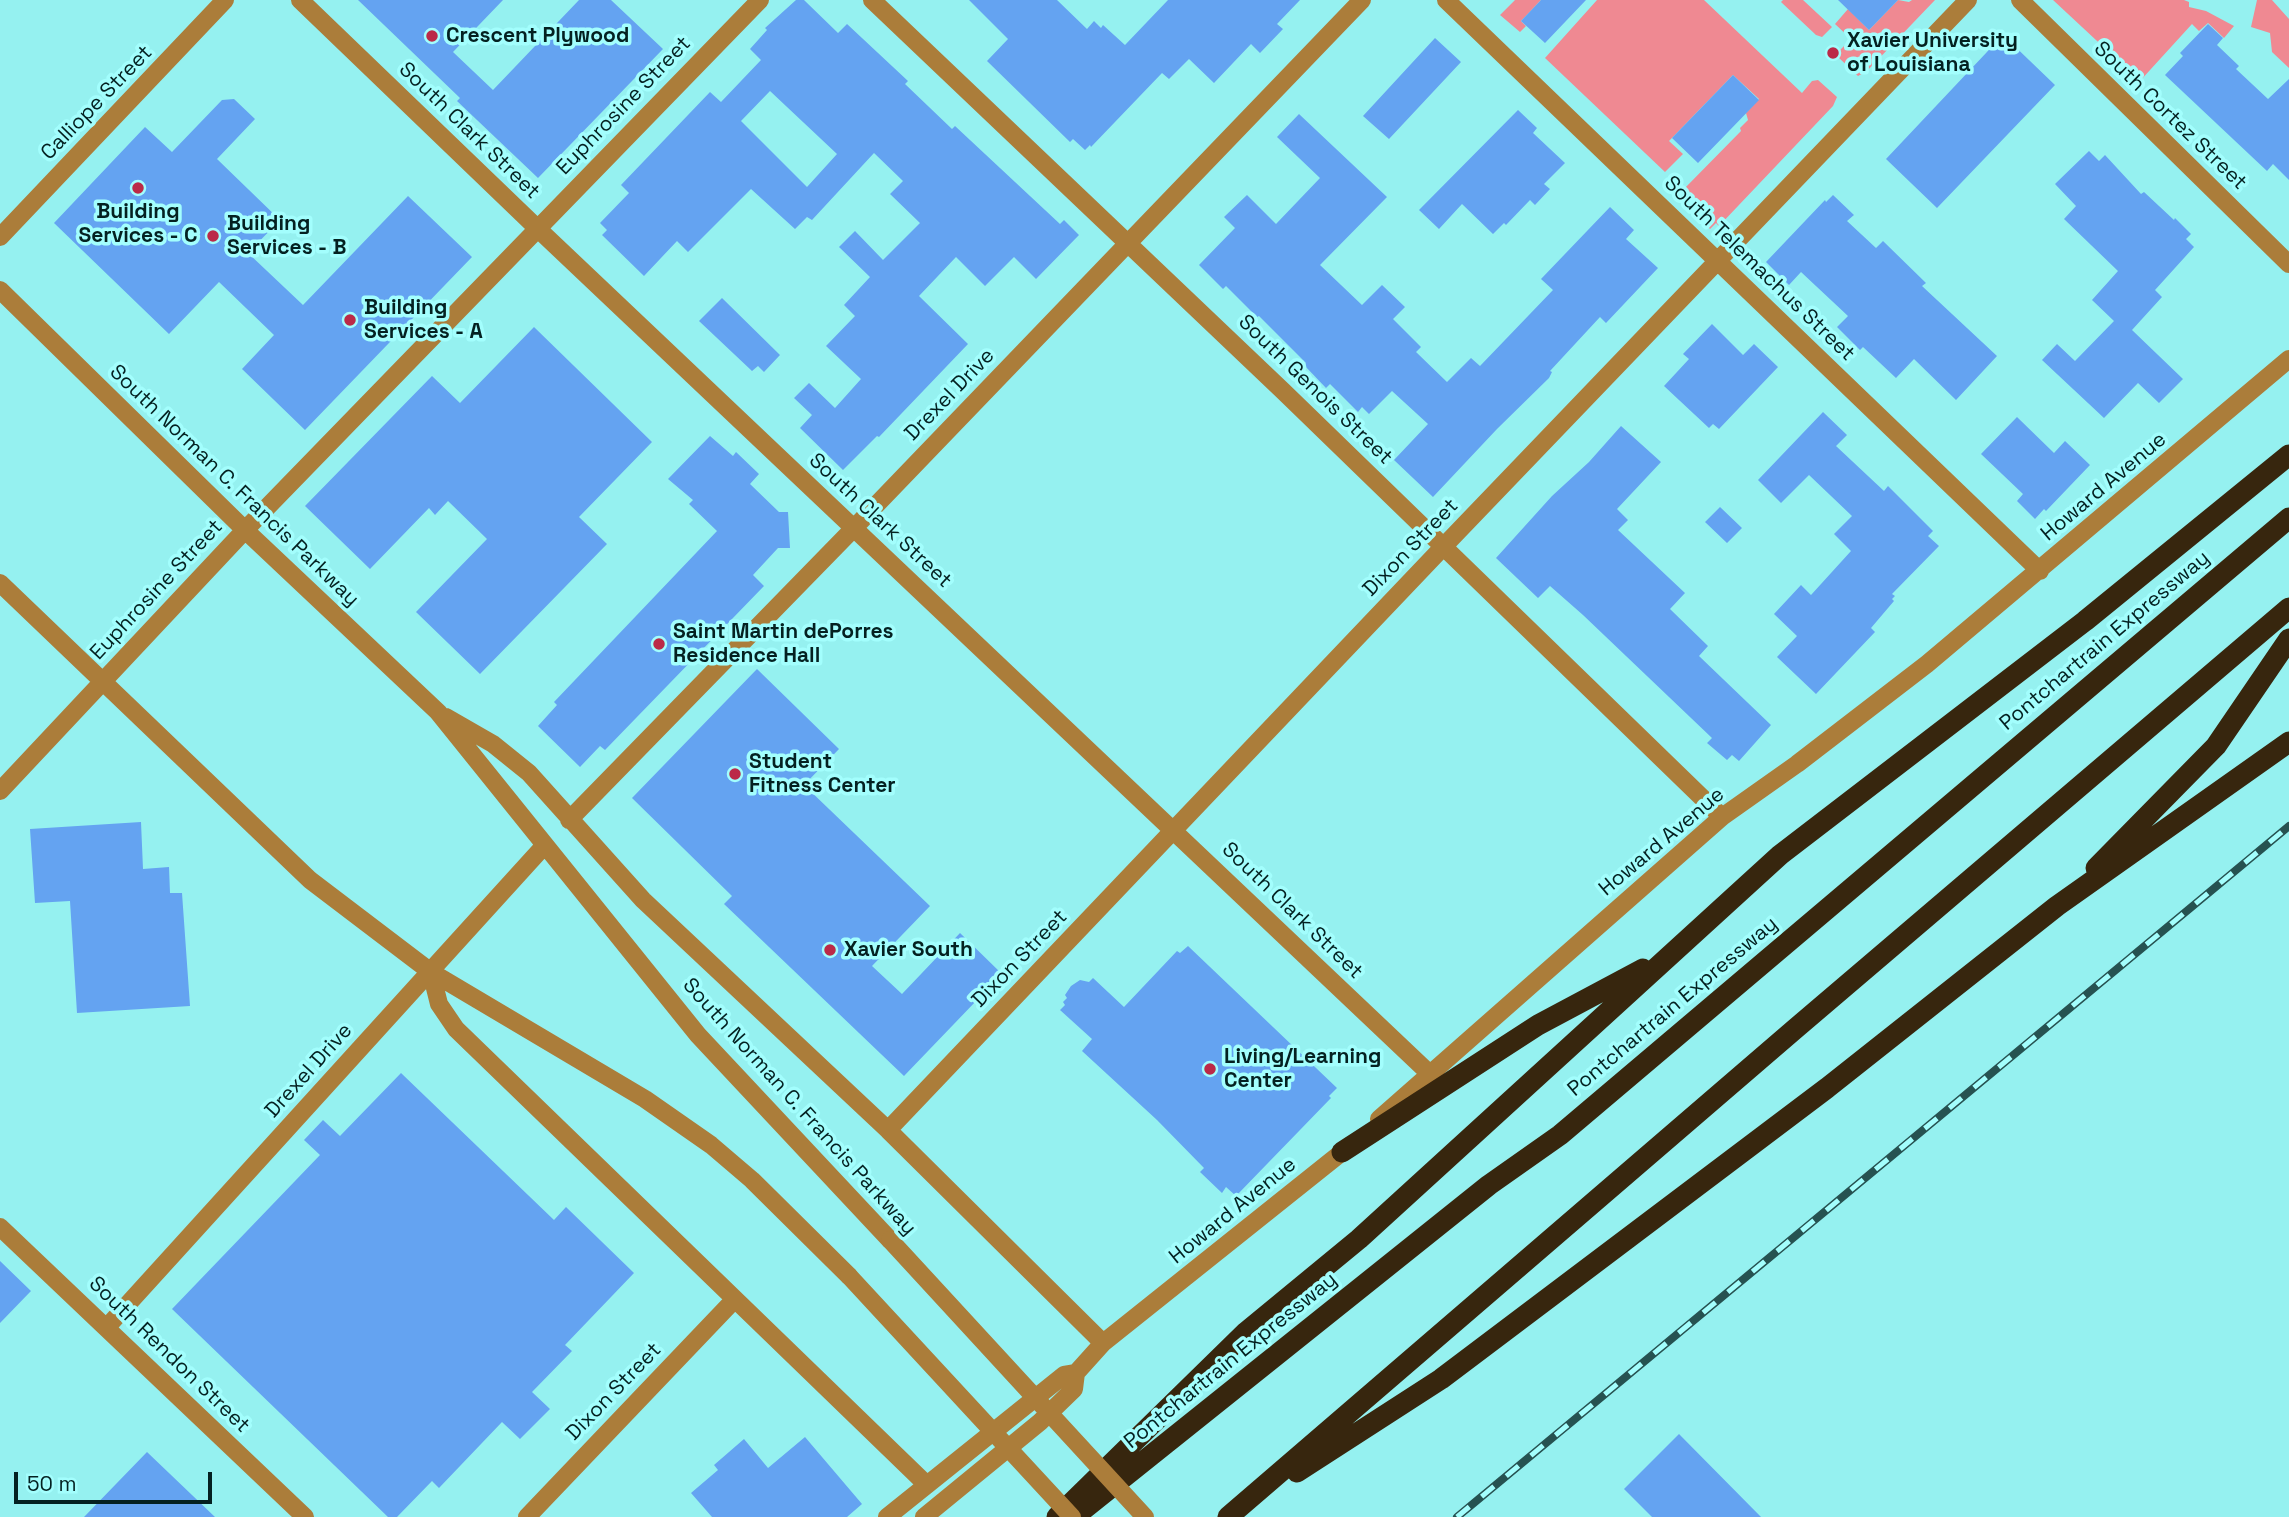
<!DOCTYPE html>
<style>
body{margin:0}
#map{position:relative;width:2289px;height:1517px;overflow:hidden;background:#95f1f0;font-family:"Space Grotesk",sans-serif}
canvas{display:block}
.scale{position:absolute;left:14px;top:1472px;width:198px;height:32px;box-sizing:border-box;border:4px solid #042121;border-top:0;padding-left:9px;font-size:21px;line-height:24px;white-space:nowrap;color:#042121;-webkit-text-stroke:5px #a3fefd;paint-order:stroke}
</style>
<div id="map">
<canvas width="2289" height="1517"></canvas>
<div class="scale">50 m</div>
</div>
<script>
const ctx = document.querySelector('canvas').getContext('2d');
ctx.lineJoin = 'round';
function paint(path, color) { ctx.fillStyle = color; ctx.fill(path, 'evenodd'); }
function strokePath(path, color, width, dash) { ctx.strokeStyle = color; ctx.lineWidth = width; ctx.lineCap = dash ? 'butt' : 'round'; ctx.setLineDash(dash || []); ctx.stroke(path); }
function write(font, color, halo, rows, align = 'center') {
  ctx.font = font + ' "Space Grotesk",sans-serif'; ctx.lineWidth = 7; ctx.setLineDash([]); ctx.textBaseline = 'middle'; ctx.strokeStyle = halo; ctx.fillStyle = color; for (const [text, x, y, turn = 0] of rows) {
    ctx.save(); ctx.translate(x, y); ctx.rotate((+turn || 0) * Math.PI / 180); ctx.textAlign = isNaN(turn) ? turn : align; if (halo) ctx.strokeText(text, 0, 0); ctx.fillText(text, 0, 0); ctx.restore();
  }
}
const green = new Path2D(`
 M1515 0H1541L1521 21 1526 26 1520 32 1500 15Z
 M1597 0H1704L1802 93 1812 81 1818 80 1837 97 1833 106 1719 226 1716 223 1710 229 1680 197 1683 190 1741 131 1740 128 1748 120 1746 113 1759 99 1733 75 1669 141 1683 154 1665 172 1545 58Z
 M1783 0H1803L1832 27 1822 37 1816 35 1781 2Z
 M1898 0 1909 2 1912 0H1935L1867 71 1858 76 1838 57 1839 51 1851 39 1835 24 1848 9 1869 30Z
 M2053 0H2184L2189 2V7L2206 11 2234 26 2224 38 2208 23 2199 31 2192 24 2140 81Z
 M2257 0H2272L2289 19V68L2272 52 2270 33 2251 27Z`);
const building = new Path2D(`
 M358 0H503L453 52 493 90 579 0H611L663 49 538 178 457 101 460 98Z
 M796 0H804L838 33 847 24 908 81 905 84 952 129 955 126 1060 224 1064 220 1079 235 1036 279 1014 257 985 286 956 257 919 296 968 344 879 437 877 436 843 470 800 428 812 415 794 398 809 383 835 408 861 379 826 346 855 316 844 305 870 277 839 247 855 231 883 260 920 223 890 194 903 181 874 153 812 220 807 217 795 229 751 189 688 252 677 241 644 276 602 235 607 230 600 223 629 193 621 185 710 92 721 102 761 60 750 49 767 30 765 28ZM770 91 837 154 807 187 741 121Z
 M969 0H1057L1087 29 1094 21 1101 28 1103 25 1125 45 1168 0H1300L1277 24 1283 29 1260 53 1251 44 1214 83 1189 59 1169 79 1162 73 1091 147 1090 145 1085 150 1073 139 1070 142 987 61 1008 39Z
 M1541 0H1586L1545 43 1521 21Z
 M1838 0H1898L1869 30Z
 M2208 24 2223 38 2217 45 2239 66 2236 69 2268 99 2289 79V180L2273 164 2267 171 2165 75 2183 56 2180 53Z
 M2003 35 2055 85 1937 208 1886 159Z
 M1435 38 1461 62 1389 139 1363 116Z
 M1733 75 1759 100 1698 163 1672 138Z
 M234 99 255 119 217 159 280 220 248 253 303 305 408 196 472 257 305 430 242 369 274 335 219 282 169 334 54 223 145 127 172 152 222 100Z
 M1518 110 1537 128 1533 133 1565 163 1544 184 1550 189 1535 205 1530 200 1506 225 1504 223 1493 234 1462 204 1439 229 1419 210Z
 M1299 114 1387 197 1320 265 1362 305 1382 285 1405 307 1393 319 1421 347 1416 352 1447 382 1471 358 1480 366 1553 290 1541 279 1610 207 1634 230 1626 239 1658 268 1606 323 1600 317 1550 371 1552 372 1549 378 1497 429 1433 497 1394 460 1428 424 1392 391 1369 414 1362 407 1358 412 1330 384 1326 388 1304 365 1306 363 1259 316 1257 317 1226 286 1223 289 1199 265 1235 228 1224 217 1247 195 1276 224 1320 178 1277 137Z
 M2089 151 2099 161 2105 155 2141 194 2144 192 2174 220 2175 218 2191 234 2186 239 2194 247 2155 290 2162 297 2132 330 2183 379 2159 403 2138 383 2104 418 2042 360 2057 344 2075 361 2114 321 2092 300 2118 271 2064 219 2076 206 2055 184Z
 M1833 195 1854 215 1847 221 1876 248 1883 241 1926 283 1922 286 1997 356 1956 400 1914 359 1896 378 1863 347 1860 350 1837 327 1848 316 1801 272 1789 285 1766 262 1825 200 1826 202Z
 M722 298 780 355 764 372 758 366 752 371 699 321Z
 M1712 324 1743 355 1754 344 1778 367 1719 429 1713 424 1709 428 1664 386 1689 359 1683 354Z
 M534 327 652 442 579 517 607 544 480 674 416 612 487 539 448 501 435 515 429 508 370 569 305 506 432 376 460 403Z
 M1823 412 1847 435 1836 446 1884 491 1888 486 1933 531 1928 536 1939 546 1892 594 1895 596 1892 599 1894 601 1871 628 1875 632 1816 694 1777 657 1797 636 1774 614 1801 585 1811 595 1851 551 1834 534 1852 516 1809 475 1781 503 1758 480Z
 M2017 417 2054 453 2065 441 2090 465 2046 511 2044 509 2035 519 2017 501 2023 494 1981 454Z
 M1621 426 1661 462 1617 509 1628 520 1618 530 1685 593 1670 609 1708 646 1699 656 1771 725 1739 761 1732 755 1727 760 1707 743 1712 738 1583 615 1550 586 1538 598 1496 558 1552 496 1589 462Z
 M710 436 733 456 736 452 759 474 750 484 779 512H788L790 548H778L753 575 764 586 605 750 600 746 580 767 538 726 557 705 554 702 717 531 689 504 693 500 668 479Z
 M1720 507 1742 528 1727 543 1705 522Z
 M757 669 839 749 804 785 930 906 872 966 902 994 960 933 1002 974 904 1076 724 904 732 896 632 798Z
 M141 822 143 869 169 867 170 893H182L190 1006 77 1013 70 901 35 903 30 829Z
 M1188 946 1337 1088 1329 1096 1331 1098 1236 1196 1226 1187 1222 1193 1200 1172 1204 1168 1157 1120 1082 1051 1092 1039 1060 1010 1065 1005 1063 1002 1067 998 1065 995 1071 986 1080 980 1089 982 1093 978 1124 1007 1177 951 1180 953Z
 M401 1073 554 1220 566 1207 634 1273 565 1345 572 1351 532 1392 550 1409 520 1439 502 1422 439 1488 432 1481 397 1517H388L172 1309 320 1155 304 1140 323 1120 340 1136Z
 M0 1261 31 1291 0 1323Z
 M1679 1434 1761 1517H1652L1624 1489Z
 M805 1437 862 1504 847 1517H712L691 1493 718 1470 714 1465 744 1439 768 1468Z
 M147 1452 215 1517H84Z`);
const minor = new Path2D(`
 M300 0 537 228 1430 1074
 M872 0 1283 391 1722 817
 M1446 0 2040 571
 M2020 0 2289 264
 M0 237 225 0
 M0 290 245 530 438 712 698 1035 890 1240
 M0 583 310 880 431 972 645 1099 711 1145 752 1180 849 1276
 M446 717 493 744 529 773 643 900 888 1130 1103 1343
 M0 791 245 530 760 0
 M569 820 854 528 1362 0
 M431 972 439 1004 456 1029 927 1485
 M1379 1119 1722 817 1797 764 1927 664 2289 359
 M888 1130 1444 546 1968 0
 M0 1227 305 1517
 M107 1327 544 846
 M527 1517 735 1299
 M887 1517 1064 1375 1076 1373
 M924 1517 1040 1422 1074 1389 1076 1373 1103 1343 1351 1145`);
const highway = new Path2D(`
 M2096 868 2216 746 2289 639
 M1342 1152 1538 1025 1643 969
 M1297 1472 1441 1379 1827 1088 2057 906 2289 742
 M1057 1517 1246 1332 1359 1239 1780 855 2085 621 2289 455
 M1074 1517 1489 1185 1560 1135 2289 518
 M1228 1517 1795 1029 2289 608`);
const rail = new Path2D(`
 M1457 1517 2289 826`);
const minorBridge = new Path2D(`
 M890 1240 1145 1517
 M849 1276 1072 1517`);
const markers = [
 [432,36,7,"#bb2a48"],
 [1833,53,7,"#bb2a48"],
 [138,188,7,"#bb2a48"],
 [213,236,7,"#bb2a48"],
 [350,320,7,"#bb2a48"],
 [659,644,7,"#bb2a48"],
 [735,774,7,"#bb2a48"],
 [830,950,7,"#bb2a48"],
 [1210,1069,7,"#bb2a48"]
];
const poiNames = [
 ["Crescent Plywood",446,36],
 ["Xavier University",1847,41],
 ["of Louisiana",1847,65],
 ["Building",138,212,"center"],
 ["Services - C",138,236,"center"],
 ["Building",227,224],
 ["Services - B",227,248],
 ["Building",364,308],
 ["Services - A",364,332],
 ["Saint Martin dePorres",673,632],
 ["Residence Hall",673,656],
 ["Student",749,762],
 ["Fitness Center",749,786],
 ["Xavier South",844,950],
 ["Living/Learning",1224,1057],
 ["Center",1224,1081]
];
const streetNames = [
 ["Calliope Street",97,103,-46],
 ["Euphrosine Street",624,106,-46],
 ["South Cortez Street",2170,116,44],
 ["South Clark Street",469,131,44],
 ["South Telemachus Street",1759,269,44],
 ["South Genois Street",1315,390,44],
 ["Drexel Drive",950,395,-46],
 ["South Norman C. Francis Parkway",234,486,44],
 ["Howard Avenue",2104,487,-40],
 ["South Clark Street",880,521,43],
 ["Dixon Street",1411,548,-46],
 ["Euphrosine Street",157,590,-47],
 ["Pontchartrain Expressway",2105,641,-40],
 ["Howard Avenue",1662,842,-40],
 ["South Clark Street",1292,911,44],
 ["Dixon Street",1020,959,-46],
 ["Pontchartrain Expressway",1673,1007,-40],
 ["Drexel Drive",309,1071,-48],
 ["South Norman C. Francis Parkway",799,1107,48],
 ["Howard Avenue",1233,1211,-39],
 ["South Rendon Street",169,1355,44],
 ["Pontchartrain Expressway",1231,1361,-39],
 ["Dixon Street",614,1392,-46]
];
paint(green, '#ef8992');
paint(building, '#64a3f1');
strokePath(minor, '#ab7d3a', 18);
strokePath(highway, '#37260e', 21);
strokePath(rail, '#265251', 8);
strokePath(rail, '#a3fefd', 5, [16]);
strokePath(minorBridge, '#ab7d3a', 18);
for (const [x, y, r, color] of markers) { const dot = new Path2D(); dot.arc(x, y, r, 0, 2 * Math.PI); ctx.fillStyle = color; ctx.fill(dot); strokePath(dot, '#a3fefd', 2.5); }
write('bold 21px', '#042121', '#a3fefd', poiNames, 'left');
write('21px', '#042121', '#a3fefd', streetNames);
</script>
